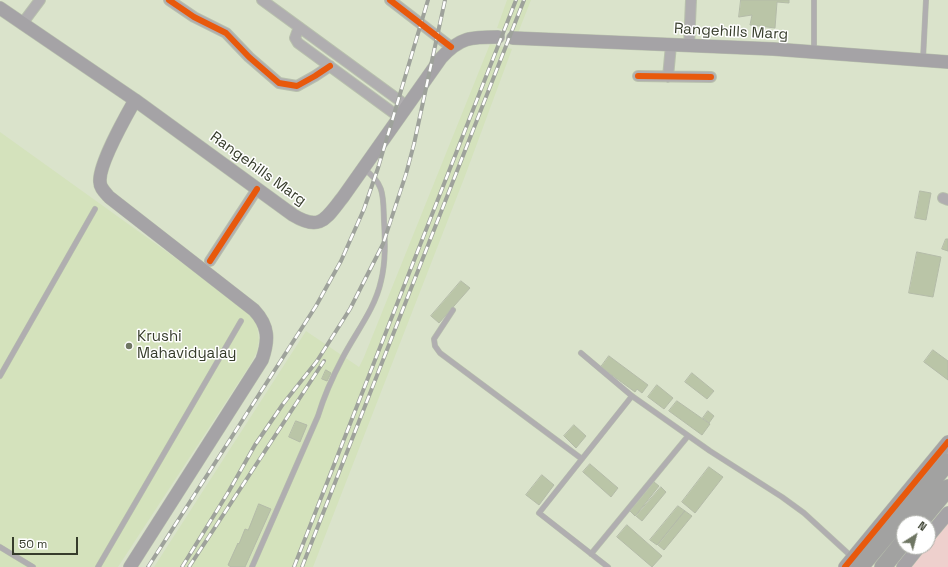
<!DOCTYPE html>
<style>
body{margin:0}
#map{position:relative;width:948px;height:567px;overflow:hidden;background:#dae3cb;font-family:"Space Grotesk",sans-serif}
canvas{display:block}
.north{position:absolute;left:896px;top:515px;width:40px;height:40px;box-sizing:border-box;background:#fff;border:1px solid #afb1aa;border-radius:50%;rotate:36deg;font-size:11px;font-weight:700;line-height:16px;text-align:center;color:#363c2b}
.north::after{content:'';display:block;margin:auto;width:14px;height:18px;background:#6f7663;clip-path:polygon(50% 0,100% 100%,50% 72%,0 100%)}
.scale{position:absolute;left:12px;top:537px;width:66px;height:18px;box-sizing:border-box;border:2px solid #363c2b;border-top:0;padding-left:5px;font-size:12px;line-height:14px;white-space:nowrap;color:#363c2b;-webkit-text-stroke:3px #fff;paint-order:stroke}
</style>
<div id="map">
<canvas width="948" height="567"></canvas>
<div class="north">N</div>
<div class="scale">50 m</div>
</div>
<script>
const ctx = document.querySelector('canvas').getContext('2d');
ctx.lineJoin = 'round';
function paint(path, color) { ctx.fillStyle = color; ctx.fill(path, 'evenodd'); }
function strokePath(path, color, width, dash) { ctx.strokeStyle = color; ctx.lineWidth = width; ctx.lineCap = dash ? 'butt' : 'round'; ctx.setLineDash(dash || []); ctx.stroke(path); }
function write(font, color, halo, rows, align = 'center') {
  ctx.font = font + ' "Space Grotesk",sans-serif'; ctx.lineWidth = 3; ctx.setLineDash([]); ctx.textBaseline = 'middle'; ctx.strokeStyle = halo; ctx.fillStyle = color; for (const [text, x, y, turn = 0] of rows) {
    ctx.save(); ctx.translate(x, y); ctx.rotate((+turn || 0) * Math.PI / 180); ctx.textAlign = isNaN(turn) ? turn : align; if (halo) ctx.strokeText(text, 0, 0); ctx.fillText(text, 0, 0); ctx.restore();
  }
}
const built = new Path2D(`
 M507 0H531L518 33 497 28Z
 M490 44 512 49 465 176 313 567H154L306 331 359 367 364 357Z
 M0 132 230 297 249 313 257 325 259 340 257 352 250 365 118 567H0Z`);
const green = new Path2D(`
 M948 520V567H910L926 547H928V545Z`);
const building = new Path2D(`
 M741 0H789V3L777 2 775 28 750 25 752 15 739 17Z
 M920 191 931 193 926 220 915 218Z
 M946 239H948V251L942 249Z
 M917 252 941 257 933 297 909 293Z
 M461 281 470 288 439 323 431 316Z
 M933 350 948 361V380L924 362Z
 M609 356 648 385 642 393 637 389 635 392 601 367Z
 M326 370 331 373 327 381 322 379Z
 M692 373 714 391 707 399 685 382Z
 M657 385 673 398 664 409 648 397Z
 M677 401 710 424 702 435 669 411Z
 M708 411 714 416 709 423 703 418Z
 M296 421 307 425 300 442 289 437Z
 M574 425 586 436 576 448 564 436Z
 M590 464 618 488 611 497 583 472Z
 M709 467 723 477 695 513 682 502Z
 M542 475 554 485 539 505 526 495Z
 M654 482 659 486 635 516 630 511Z
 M661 487 666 492 642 521 636 516Z
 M259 504 271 509 245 567H231L228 565 238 543 239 544 245 529 248 530Z
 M678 506 685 511 657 545 650 540Z
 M685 511 692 516 664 550 658 545Z
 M627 525 662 556 652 567 617 537Z`);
const lane = new Path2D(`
 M814 0V52
 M923 59 926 0
 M453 310 434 339 435 346 440 353 582 459
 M581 353 632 396 710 451 782 497 804 513 852 557
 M0 376 95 209
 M0 547 33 567
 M591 554 688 436
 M98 567 241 321
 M252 567 318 416C324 396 333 376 343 357 356 332 375 309 381 281 386 261 385 240 384 220 383 196 385 184 364 169
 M608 567 539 513 632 396`);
const street = new Path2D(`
 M169 0 194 17 226 33 249 57 279 83 297 86 315 76 330 66
 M262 0 407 106
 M390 0 451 47
 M22 24 40 0
 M299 27 295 38 298 43 399 117
 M689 46 691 0
 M638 76 711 77
 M668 77 671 45
 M943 198 948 200
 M210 261 257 189`);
const secondary = new Path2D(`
 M0 8 135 100 293 215C321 232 326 218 343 197L441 58C460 37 471 37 498 37
 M513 38 773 49 948 62
 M928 537 948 513
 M130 567 262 360C269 340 269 326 254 310L109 197C105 192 100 188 100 182 98 165 126 116 135 100
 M845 567 948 442
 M903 567 919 547`);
const highway = new Path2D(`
 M919 523 948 488
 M860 567 948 462
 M883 567 904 541`);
const rail = new Path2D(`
 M148 567 316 306 341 261 364 209 378 168 428 0
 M182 567 229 491 255 445 283 404 317 361 350 309 383 244 406 174 414 144 445 0
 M189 567 324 361
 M294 567 516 0
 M302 567 524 0`);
const cycleway = new Path2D(`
 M169 0 194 17 226 33 249 57 279 83 297 86 315 76 330 66
 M390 0 451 47
 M638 76 711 77
 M210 261 257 189
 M845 567 948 442`);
const markers = [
 [129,346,4,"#6f7663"]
];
const streetNames = [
 ["Rangehills Marg",731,32,3],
 ["Rangehills Marg",258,169,36]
];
const poiNames = [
 ["Krushi",137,337],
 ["Mahavidyalay",137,354]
];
paint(built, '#d4e2bc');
paint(green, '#eed0cd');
paint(building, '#bac5a7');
strokePath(building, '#b4bba8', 1);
strokePath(lane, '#b8c0ad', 6);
strokePath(street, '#b8c0ad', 12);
strokePath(secondary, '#b8c0ad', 14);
strokePath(highway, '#b8c0ad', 18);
strokePath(lane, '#b0aeb0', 5);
strokePath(street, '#b0aeb0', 10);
strokePath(secondary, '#a5a3a6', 13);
strokePath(highway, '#a2a2a1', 17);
strokePath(rail, '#9ea29b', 4);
strokePath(rail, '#fff', 2.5, [8]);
strokePath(cycleway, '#e8590c', 6);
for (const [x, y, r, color] of markers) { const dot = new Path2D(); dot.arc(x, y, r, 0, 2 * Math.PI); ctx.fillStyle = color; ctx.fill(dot); strokePath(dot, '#fff', 1.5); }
write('15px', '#363c2b', '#fff', streetNames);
write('15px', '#363c2b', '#fff', poiNames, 'left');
</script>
